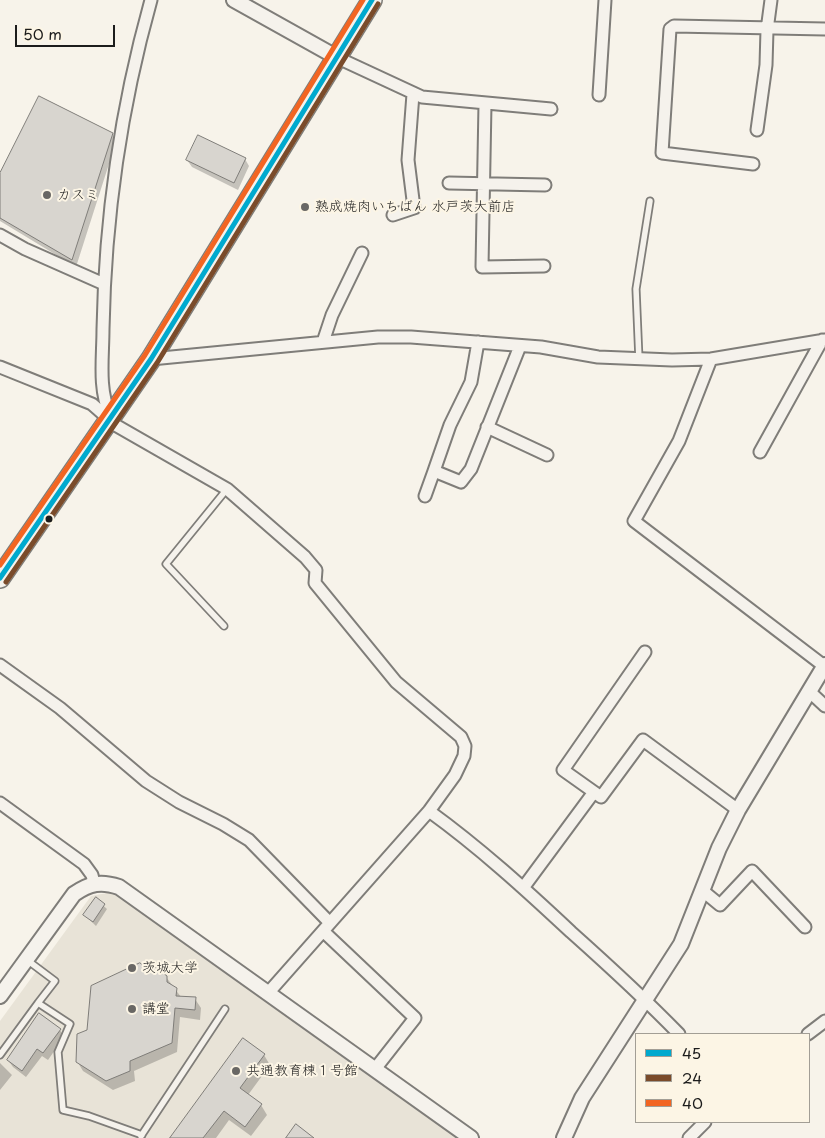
<!DOCTYPE html>
<meta charset="utf-8">
<style>
body{margin:0}
#map{position:relative;width:825px;height:1138px;overflow:hidden;background:#f7f3ea;font-family:"Playpen Sans",sans-serif}
canvas{display:block}
.legend{position:absolute;left:635px;top:1033px;width:175px;height:90px;box-sizing:border-box;background:#fcf5e5;border:1px solid #a29e95;margin:0;padding:6px 9px;list-style:none;font-size:15px;color:#1c1c1c}
.legend li{display:flex;align-items:center;gap:10px;height:25px}
.legend b{width:25px;border:1px solid #a29e95}
.scale{position:absolute;left:15px;top:25px;width:100px;height:22px;box-sizing:border-box;border:2px solid #1c1c1c;border-top:0;padding-left:6px;font-size:15px;line-height:18px;white-space:nowrap;color:#1c1c1c;-webkit-text-stroke:4px #fcf5e5;paint-order:stroke}
</style>
<div id="map">
<canvas width="825" height="1138"></canvas>
<ul class="legend">
<li><b style="height:6px;background:#00a9ce"></b>45</li>
<li><b style="height:6px;background:#7a4b2a"></b>24</li>
<li><b style="height:6px;background:#f26522"></b>40</li>
</ul>
<div class="scale">50 m</div>
</div>
<script>
const ctx = document.querySelector('canvas').getContext('2d');
ctx.lineJoin = 'round';
function paint(path, color) { ctx.fillStyle = color; ctx.fill(path, 'evenodd'); }
function strokePath(path, color, width, dash) { ctx.strokeStyle = color; ctx.lineWidth = width; ctx.lineCap = dash ? 'butt' : 'round'; ctx.setLineDash(dash || []); ctx.stroke(path); }
function write(font, color, halo, rows, align = 'center') {
  ctx.font = font + ' "Playpen Sans","Klee One",sans-serif'; ctx.lineWidth = 4; ctx.setLineDash([]); ctx.textBaseline = 'middle'; ctx.strokeStyle = halo; ctx.fillStyle = color; for (const [text, x, y, turn = 0] of rows) {
    ctx.save(); ctx.translate(x, y); ctx.rotate((+turn || 0) * Math.PI / 180); ctx.textAlign = isNaN(turn) ? turn : align; if (halo) ctx.strokeText(text, 0, 0); ctx.fillText(text, 0, 0); ctx.restore();
  }
}
const built = new Path2D(`
 M118 891 461 1138H0V1021L91 896Z`);
const shadow = new Path2D(`
 M112 134 116 142 76 267 0 221V176Z
 M245 159 249 166 238 190 192 167 187 160Z
 M96 899 107 909 96 926 85 915Z
 M166 977 181 997 195 999 201 1008 200 1020 180 1017 177 1052 134 1071 135 1081 113 1090 83 1071 77 1061 88 1031Z
 M60 1030 64 1037 48 1060 42 1056 26 1077 13 1067 8 1060Z
 M264 1055 270 1065 248 1095 261 1105 267 1115 251 1136 229 1120 216 1138H171Z
 M0 1063 12 1075 0 1090Z`);
const building = new Path2D(`
 M39 96 113 133 72 260 0 218V173Z
 M198 135 246 158 234 183 186 160Z
 M96 897 105 904 93 922 83 915Z
 M140 963 150 969 155 967 167 976V982L177 988 176 996 196 997 195 1010 175 1008 172 1043 130 1061V1071L106 1081 76 1062 77 1034 87 1030 91 986Z
 M39 1013 61 1029 43 1053 37 1049 22 1071 7 1060Z
 M243 1038 265 1054 240 1088 262 1104 245 1127 224 1111 203 1138H170Z
 M296 1124 314 1138H286Z`);
const service = new Path2D(`
 M639 360 636 289 650 201
 M224 626 166 564 227 489
 M27 960 55 981 38 1003
 M0 1055 38 1003 70 1024 58 1052 63 1110 89 1116 142 1135
 M141 1136 225 1009`);
const minor = new Path2D(`
 M338 58 422 97 551 109
 M599 95 605 0
 M485 104 482 267 544 266
 M757 130 766 65 767 30 771 0
 M753 164 662 153 670 29 674 26 825 29
 M449 183 545 185
 M393 215 414 208 408 160 413 94
 M0 235 25 249 104 284
 M323 342 332 315 362 253
 M478 342 471 382 450 425 434 471 461 482 471 469 520 346
 M151 359 378 337H411L541 347 598 357 672 360 711 359 825 340
 M711 359 679 441 634 521 824 666
 M0 367 92 404 117 426 227 489 305 557 316 570 315 583 396 682 461 737 465 746 464 756 455 775 429 811 269 992
 M110 415C98 388 103 358 103 329 105 218 121 107 151 0
 M487 427 547 455
 M760 452 822 340
 M425 496 434 471
 M645 652 563 770 601 797 643 740 738 810
 M0 665 60 708 146 781 179 802 223 824 249 840 330 923
 M810 692 825 706
 M0 803 84 864 92 875 94 883
 M429 811C480 848 525 889 571 932 608 965 644 998 679 1034
 M523 888 594 792
 M703 891 720 905 752 871 805 927
 M323 931 415 1018 375 1069
 M808 1034 825 1021
 M689 1138 705 1122`);
const tertiary = new Path2D(`
 M234 0 338 58
 M0 996 74 894C90 883 101 881 119 887L471 1138
 M564 1138 582 1098 681 944 719 848 738 810 825 665`);
const trunk = new Path2D(`
 M0 578 151 359 372 0`);
const bus1 = new Path2D(`
 M0 578 151 359 372 0`);
const bus2 = new Path2D(`
 M6 582 157 363 378 4`);
const bus3 = new Path2D(`
 M0 565 145 355 363 0`);
const markers = [
 [47,195,5,"#696764"],
 [305,207,5,"#696764"],
 [49,519,4.5,"#1c1c1c"],
 [132,968,5,"#696764"],
 [132,1009,5,"#696764"],
 [236,1071,5,"#696764"]
];
const poiNames = [
 ["カスミ",57,195],
 ["熟成焼肉いちばん 水戸茨大前店",315,207],
 ["茨城大学",142,968],
 ["講堂",142,1009],
 ["共通教育棟１号館",246,1071]
];
paint(built, '#e8e3d7');
paint(shadow, '#0003');
paint(building, '#d8d5cf');
strokePath(building, '#7f7d79', 1);
strokePath(service, '#7f7d79', 9);
strokePath(minor, '#7f7d79', 15);
strokePath(tertiary, '#7f7d79', 18);
strokePath(trunk, '#7f7d79', 22);
strokePath(service, '#f5f2ec', 5.5);
strokePath(minor, '#f5f2ec', 11);
strokePath(tertiary, '#f5f2ec', 14);
strokePath(trunk, '#f5f2ec', 19);
strokePath(bus1, '#00a9ce', 5);
strokePath(bus2, '#7a4b2a', 5);
strokePath(bus3, '#f26522', 5);
for (const [x, y, r, color] of markers) { const dot = new Path2D(); dot.arc(x, y, r, 0, 2 * Math.PI); ctx.fillStyle = color; ctx.fill(dot); strokePath(dot, '#fcf5e5', 2); }
write('14px', '#1c1c1c', '#fcf5e5', poiNames, 'left');
</script>
